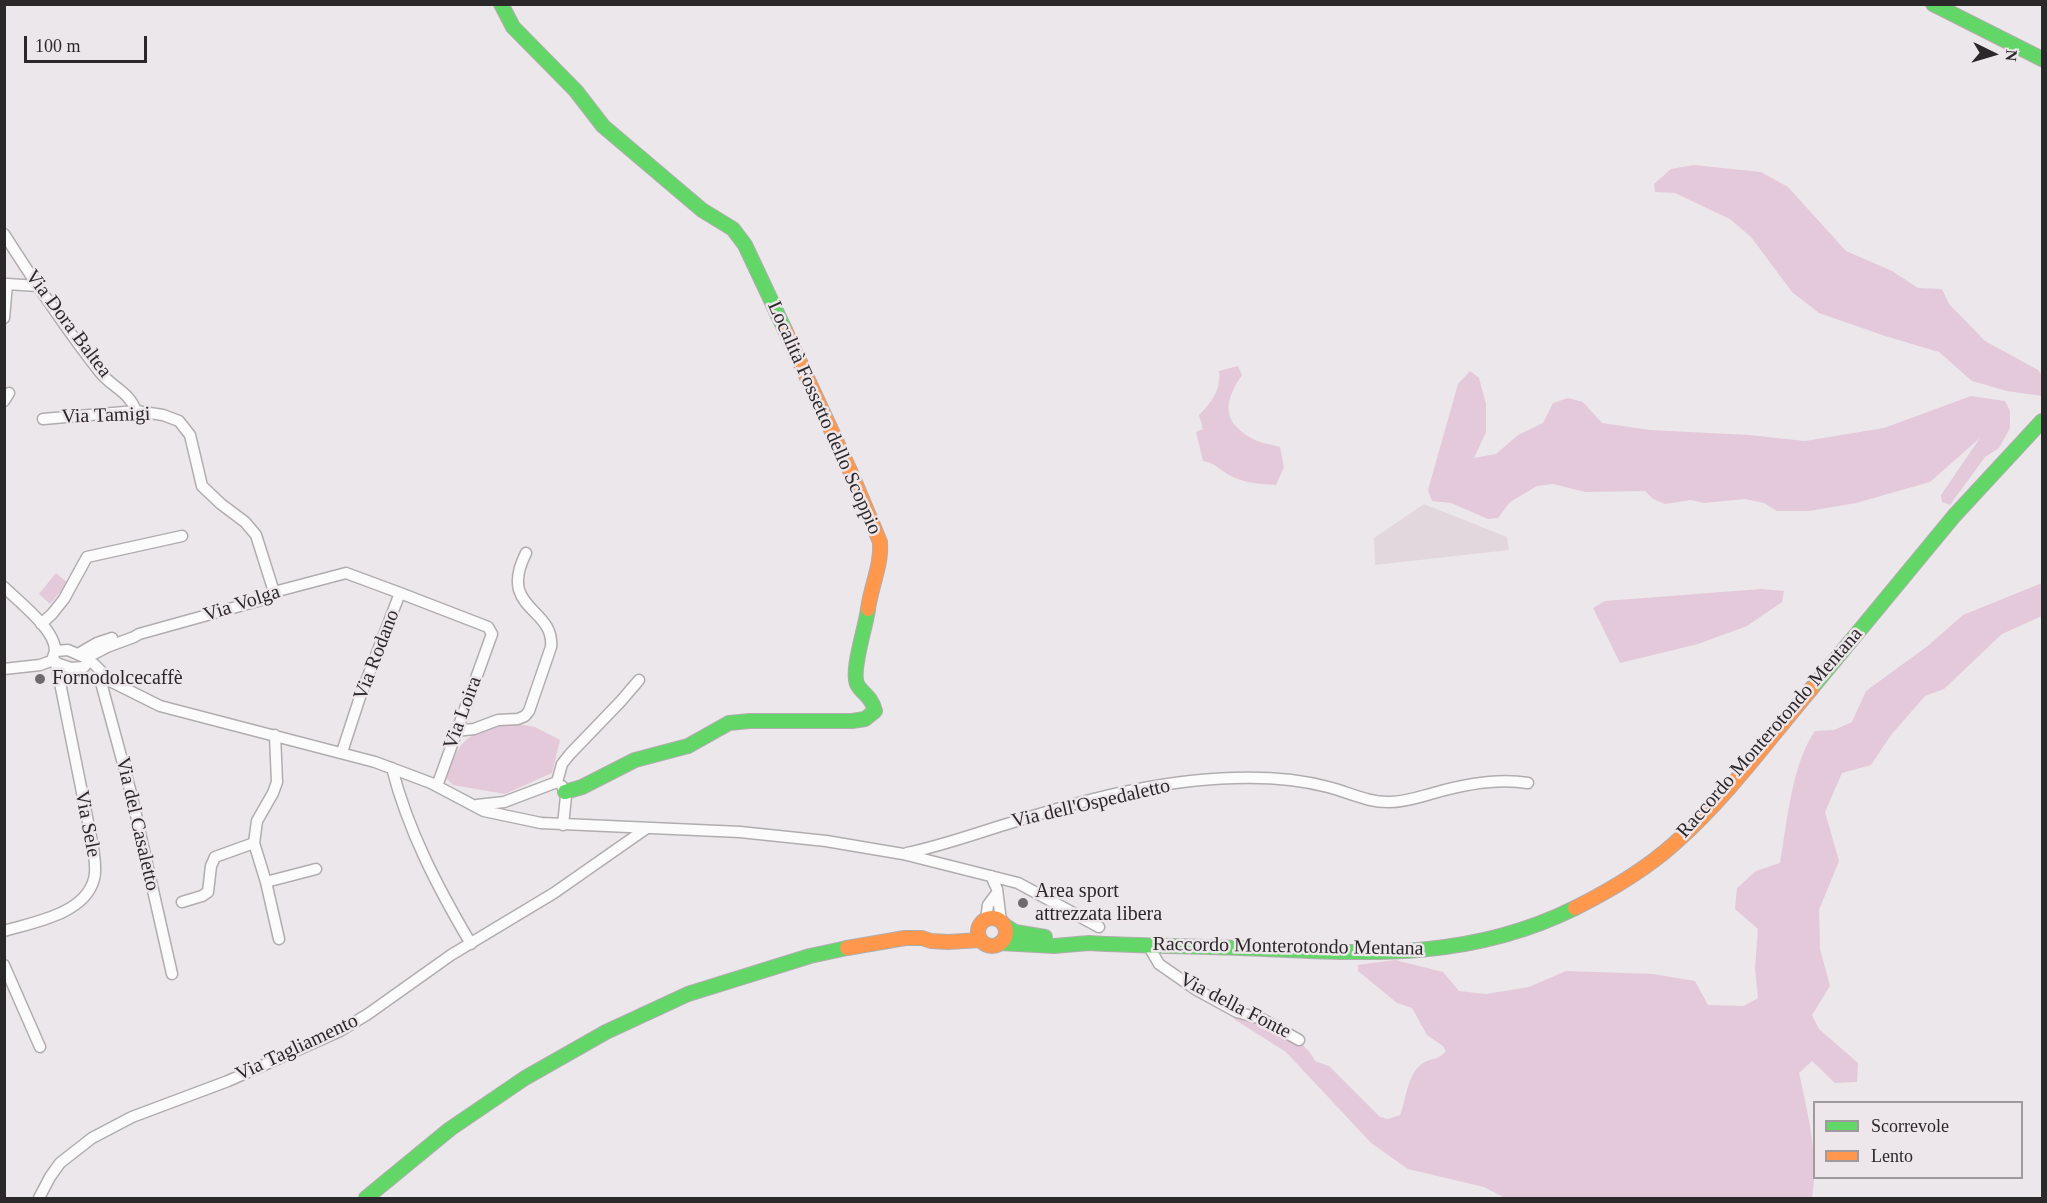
<!DOCTYPE html>
<meta charset="utf-8">
<style>
body{margin:0}
#map{position:relative;width:2047px;height:1203px;overflow:hidden;background:#ece7ea;font-family:Georgia,serif}
canvas{display:block}
.frame{position:absolute;inset:0;border:6px solid #2b282a;pointer-events:none}
.legend{position:absolute;left:1813px;top:1101px;width:210px;height:78px;box-sizing:border-box;background:#ede6ea;border:2px solid #9f9a9d;margin:0;padding:8px 10px;list-style:none;font-size:18px;color:#2b282a}
.legend li{display:flex;align-items:center;gap:12px;height:30px}
.legend b{width:30px;border:2px solid #9f9a9d}
.north{position:absolute;left:1963px;top:24px;width:60px;height:60px;-webkit-text-stroke:4px #ede6ea;paint-order:stroke;rotate:95deg;font-size:16px;font-weight:700;line-height:24px;text-align:center;color:#2b282a}
.north::after{content:'';display:block;margin:auto;width:21px;height:27px;background:#2b282a;clip-path:polygon(50% 0,100% 100%,50% 72%,0 100%)}
.scale{position:absolute;left:24px;top:36px;width:123px;height:27px;box-sizing:border-box;border:3px solid #2b282a;border-top:0;padding-left:8px;font-size:18px;line-height:21px;white-space:nowrap;color:#2b282a;-webkit-text-stroke:4px #ede6ea;paint-order:stroke}
</style>
<div id="map">
<canvas width="2047" height="1203"></canvas>
<div class="frame"></div>
<ul class="legend">
<li><b style="height:8px;background:#63d668"></b>Scorrevole</li>
<li><b style="height:8px;background:#ff974d"></b>Lento</li>
</ul>
<div class="north">N</div>
<div class="scale">100 m</div>
</div>
<script>
const ctx = document.querySelector('canvas').getContext('2d');
ctx.lineJoin = 'round';
function paint(path, color) { ctx.fillStyle = color; ctx.fill(path, 'evenodd'); }
function strokePath(path, color, width, dash) { ctx.strokeStyle = color; ctx.lineWidth = width; ctx.lineCap = dash ? 'butt' : 'round'; ctx.setLineDash(dash || []); ctx.stroke(path); }
function write(font, color, halo, rows, align = 'center') {
  ctx.font = font + ' Georgia,serif'; ctx.lineWidth = 5; ctx.setLineDash([]); ctx.textBaseline = 'middle'; ctx.strokeStyle = halo; ctx.fillStyle = color; for (const [text, x, y, turn = 0] of rows) {
    ctx.save(); ctx.translate(x, y); ctx.rotate((+turn || 0) * Math.PI / 180); ctx.textAlign = isNaN(turn) ? turn : align; if (halo) ctx.strokeText(text, 0, 0); ctx.fillText(text, 0, 0); ctx.restore();
  }
}
const built = new Path2D(`
 M1424 504 1507 537 1509 550 1375 565 1374 538Z`);
const green = new Path2D(`
 M1694 165 1761 172 1788 187 1846 251 1892 271 1918 288 1942 289 1949 304 1985 341 2038 370 2042 375V396L2007 391 1972 381 1939 352 1885 336 1819 313 1792 292 1751 237 1730 219 1675 193 1655 192 1654 184 1671 169Z
 M1238 366 1242 375C1222 404 1222 424 1257 441 1264 444 1272 444 1280 447L1284 467 1276 485C1259 484 1244 483 1229 475 1220 470 1214 462 1203 461L1196 432 1203 429 1199 415C1212 402 1221 390 1219 371Z
 M1470 371 1479 378 1486 404V432L1474 458 1496 454 1518 435 1543 423 1553 403 1568 398 1583 402 1602 423 1650 430 1749 435 1805 441 1884 428 1971 396 2005 401 2010 411V428L1999 448 1985 457 1950 505 1942 502 1941 495 1980 438 1930 482 1856 503 1809 511H1777L1764 503 1745 499 1704 503 1691 500 1665 504 1653 499 1645 491 1585 492 1553 484 1537 486 1510 502 1498 518 1488 519 1451 503 1432 501 1428 490 1458 384Z
 M56 573 68 583 50 604 39 594Z
 M2042 583V616L2002 634 1944 689 1925 696 1891 735 1871 765 1842 773 1825 812 1839 861 1819 910 1820 949 1830 986 1812 1015 1819 1029 1858 1063 1857 1082 1835 1083 1812 1061 1799 1073C1808 1115 1819 1157 1812 1198H1505L1484 1187 1408 1169 1371 1143 1286 1052 1237 1021 1228 1012C1254 1020 1304 1034 1315 1061L1329 1066 1380 1117 1388 1119 1400 1115C1407 1098 1407 1071 1425 1062 1435 1057 1437 1061 1446 1051L1443 1046 1427 1035 1412 1008 1397 1003 1358 971V965L1395 960 1443 972 1459 991 1486 994 1529 987 1566 971 1653 974 1695 981 1708 1005 1744 1006 1758 998 1755 968 1758 929 1735 909 1737 888 1756 871 1780 863C1787 823 1792 763 1815 731L1834 730 1852 722 1866 691 1929 645 1963 615Z
 M1761 589 1784 591 1782 602 1747 626 1698 644 1620 663 1593 608 1605 601Z
 M505 722 535 727 560 740 552 773 505 794 453 785 444 776C462 739 465 735 505 722Z`);
const street = new Path2D(`
 M4 234C34 281 65 328 99 371 111 387 129 391 136 411
 M4 318 7 284 38 286
 M4 401 9 393
 M43 419 136 411 163 415 179 421 190 435 202 486 221 504 245 522 256 535 274 592
 M4 587C19 602 56 630 55 651
 M41 624 52 614 64 599 87 557 182 536
 M68 650 86 658 87 663 84 667 71 668 56 663 53 657 55 651Z
 M78 654 97 643 112 638
 M86 658 107 647 134 637 139 634 265 599 274 592 346 573 400 593
 M87 660 94 664 112 682 160 706 375 762 431 783 484 811 541 823 740 832 826 841 903 854 1018 883 1099 927
 M4 669 40 665 54 660
 M99 675 131 793 172 974
 M456 731 474 729 498 720 518 719 525 716 529 711 551 647C555 607 497 610 526 553
 M342 752 360 697 400 593 488 627 492 634 437 786
 M392 768C408 831 438 888 471 944
 M557 782 562 764 570 754 621 701 639 680
 M562 786 566 796 563 825
 M477 805 504 802 557 782
 M254 843 266 882 316 869
 M907 853C941 846 974 834 1007 824 1080 801 1156 780 1234 778 1265 777 1298 779 1328 787 1348 792 1369 803 1390 802 1405 802 1419 797 1434 793 1465 784 1497 778 1528 783
 M991 876 997 889 1001 921
 M266 882 279 939
 M182 902 202 896 208 892 211 866 215 857 254 843 257 821 273 793 277 782 275 735
 M986 919 988 905 997 893
 M4 931C34 922 85 914 94 879 97 869 94 857 93 847L56 663
 M1148 945 1159 964 1195 989 1237 1012 1262 1019 1299 1040
 M4 965 40 1047
 M39 1198 50 1177 60 1163 92 1138 132 1117 228 1081 340 1031 368 1014 451 955 554 893 647 828`);
const fast = new Path2D(`
 M501 4 513 27 576 91 603 126 702 210 733 229 745 245 785 330
 M1933 4 2042 59
 M1812 688 1954 516 2042 421
 M565 792 582 787 635 760 688 746 729 723 750 721H852L865 719 875 711C871 695 862 694 857 684 851 669 866 627 868 609
 M1004 925 1015 932 1045 937
 M1000 943 1054 946 1089 943C1139 946 1189 946 1240 948 1359 953 1464 963 1575 908
 M366 1198 450 1129 525 1078 606 1032 688 994 810 956 847 948`);
const slow = new Path2D(`
 M785 330 852 475 880 542C882 564 871 586 868 609
 M1575 908C1611 890 1645 870 1675 843 1727 797 1768 740 1812 688
 M978 932a14 14 0 1 1 28 0a14 14 0 1 1-28 0Z
 M847 948 905 938H922L931 941 948 942 980 940`);
const markers = [
 [40,679,6,"#6f6b6d"],
 [1023,903,6,"#6f6b6d"]
];
const streetNames = [
 ["Via Dora Baltea",68,324,53],
 ["Via Tamigi",106,416,-2],
 ["Località Fossetto dello Scoppio",824,418,66],
 ["Via Volga",242,604,-18],
 ["Via Rodano",377,655,-69],
 ["Via Loira",463,713,-70],
 ["Raccordo Monterotondo Mentana",1770,733,-49],
 ["Via dell'Ospedaletto",1091,804,-13],
 ["Via Sele",87,824,79],
 ["Via del Casaletto",137,824,77],
 ["Raccordo Monterotondo Mentana",1288,947,1],
 ["Via della Fonte",1235,1006,27],
 ["Via Tagliamento",297,1048,-25]
];
const poiNames = [
 ["Fornodolcecaffè",52,679],
 ["Area sport",1035,892],
 ["attrezzata libera",1035,915]
];
paint(built, '#e1d7dd');
paint(green, '#e4c9da');
strokePath(street, '#b1adaf', 13);
strokePath(fast, '#b1adaf', 16);
strokePath(slow, '#b1adaf', 16);
strokePath(street, '#fcfbfc', 10);
strokePath(fast, '#63d668', 14);
strokePath(slow, '#ff974d', 14);
for (const [x, y, r, color] of markers) { const dot = new Path2D(); dot.arc(x, y, r, 0, 2 * Math.PI); ctx.fillStyle = color; ctx.fill(dot); strokePath(dot, '#ede6ea', 2); }
write('20px', '#2b282a', '#ede6ea', streetNames);
write('20px', '#2b282a', '#ede6ea', poiNames, 'left');
</script>
